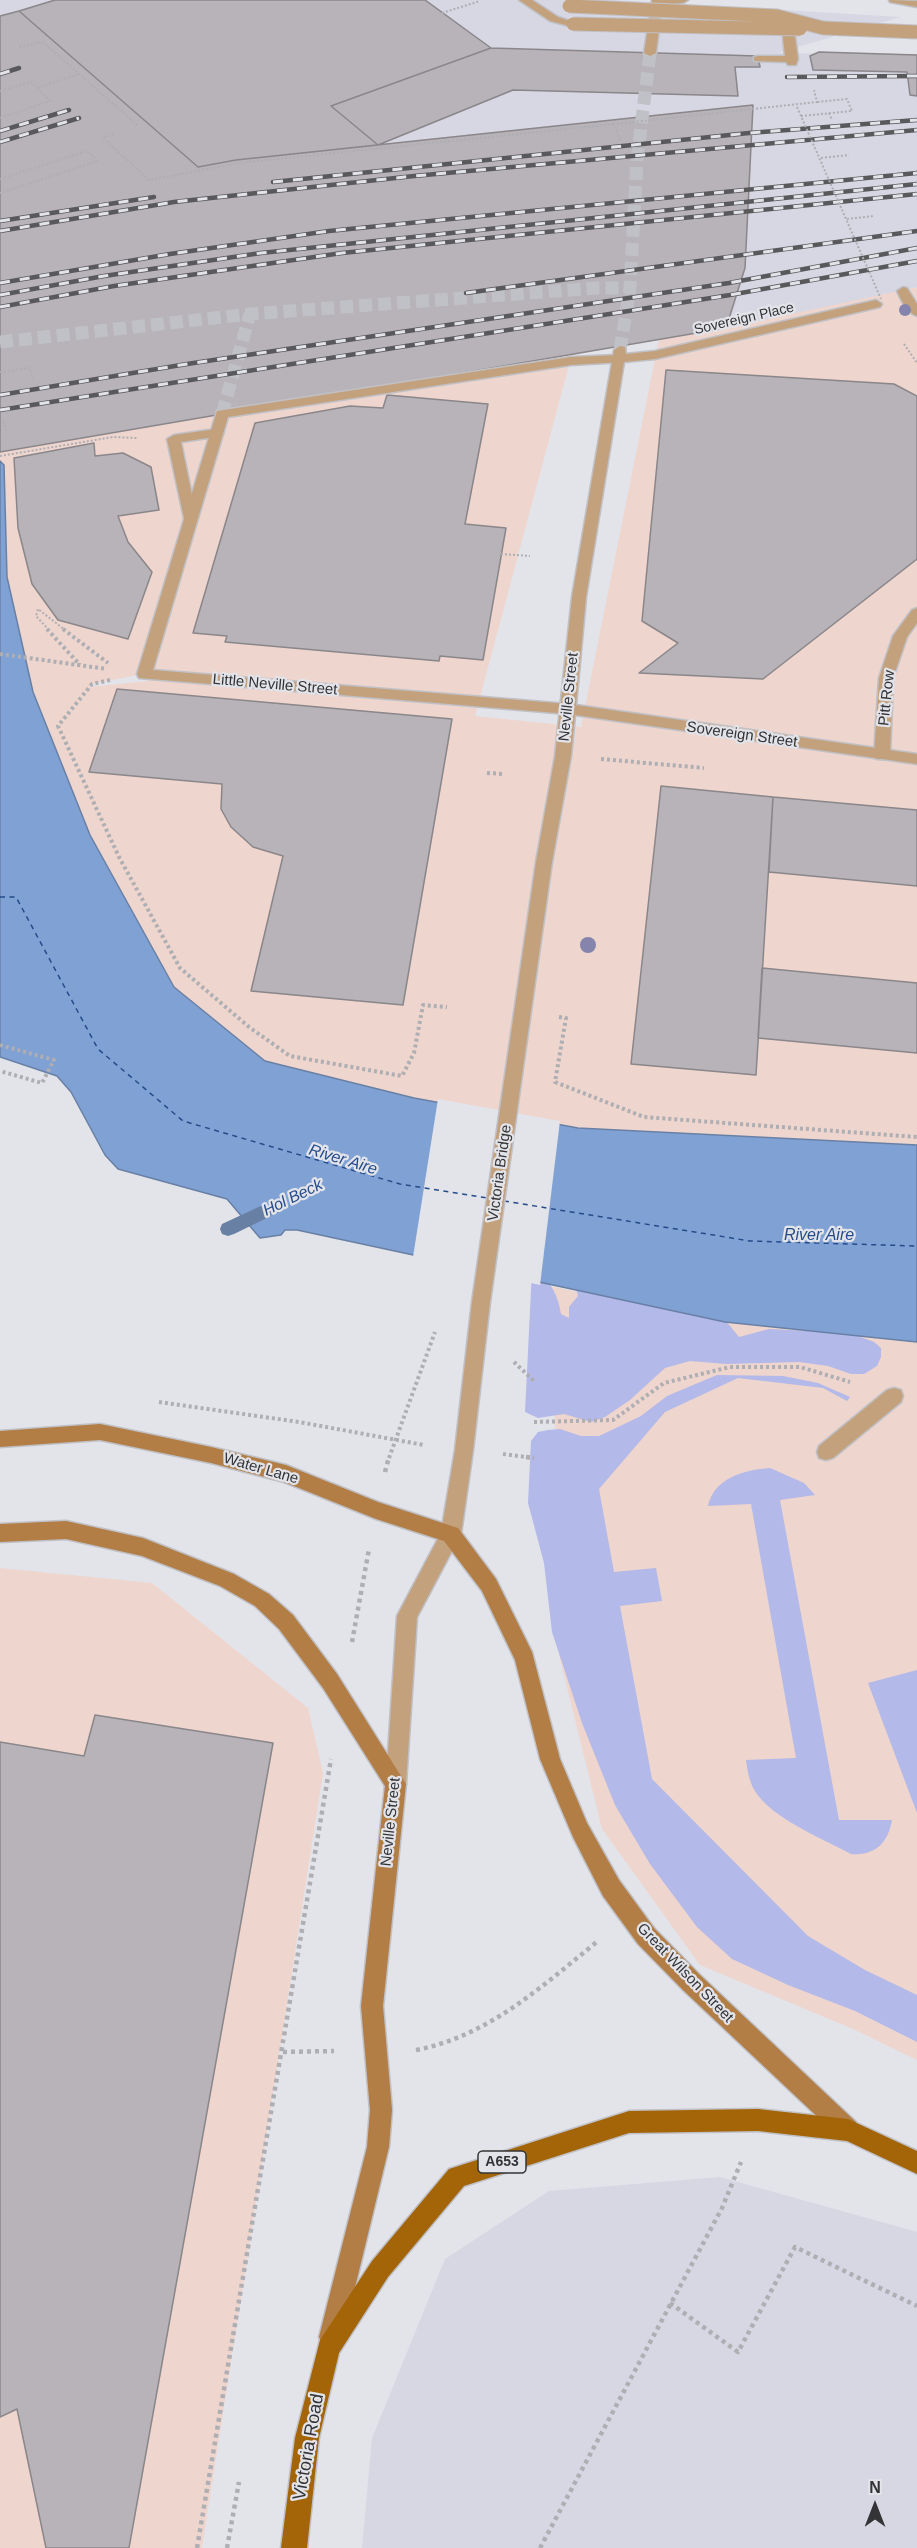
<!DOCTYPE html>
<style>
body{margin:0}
#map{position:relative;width:917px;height:2548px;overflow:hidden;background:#e3e4ea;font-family:Helvetica,sans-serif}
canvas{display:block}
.north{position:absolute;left:845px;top:2476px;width:60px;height:60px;-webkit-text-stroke:4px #e3e4ea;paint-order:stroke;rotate:0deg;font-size:16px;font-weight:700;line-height:24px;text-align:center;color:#343436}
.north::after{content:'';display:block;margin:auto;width:21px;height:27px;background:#343436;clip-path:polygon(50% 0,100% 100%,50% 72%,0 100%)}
</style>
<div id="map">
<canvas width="917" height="2548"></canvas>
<div class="north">N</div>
</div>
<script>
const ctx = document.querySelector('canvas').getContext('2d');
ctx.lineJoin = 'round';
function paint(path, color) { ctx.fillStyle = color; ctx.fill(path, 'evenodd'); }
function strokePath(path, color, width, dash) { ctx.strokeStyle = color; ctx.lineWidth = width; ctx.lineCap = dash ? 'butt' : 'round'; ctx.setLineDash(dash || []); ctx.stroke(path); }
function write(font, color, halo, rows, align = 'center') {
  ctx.font = font + ' Helvetica,sans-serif'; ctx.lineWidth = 4.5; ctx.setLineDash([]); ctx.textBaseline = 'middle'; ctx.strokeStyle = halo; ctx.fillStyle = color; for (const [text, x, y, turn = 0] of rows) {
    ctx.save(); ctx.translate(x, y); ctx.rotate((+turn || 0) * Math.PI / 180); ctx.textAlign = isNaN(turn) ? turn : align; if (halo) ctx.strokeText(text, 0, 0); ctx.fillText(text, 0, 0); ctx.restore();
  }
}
const commercial = new Path2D(`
 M278 213 143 674 92 684 90 687 148 681 229 418 572 354 475 716 581 727 659 339 917 287V1145L578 1128 414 1098 265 1061 174 987 0 985V259Z
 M539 1284 725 1322 917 1342V2060L853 2029 700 1965 602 1829 559 1655 553 1325Z
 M0 1568 152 1583 308 1708 323 1773 202 2548H0Z`);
const built = new Path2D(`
 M0 0H616L901 17 777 53 917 55V287L726 328 0 452Z
 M720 2177 917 2232V2548H362L372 2438 445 2259 549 2191Z`);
const green = new Path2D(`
 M532 1270C550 1278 558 1295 561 1314L569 1318V1307L578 1296 574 1281 721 1315 739 1337 769 1329 850 1333 874 1342 881 1348V1357L877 1366 864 1374H851L828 1366 799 1362 726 1364 690 1361 665 1368 630 1400 605 1417 591 1422 564 1414 538 1418 525 1412Z
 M717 1375 783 1376 818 1383 850 1397 847 1401 823 1388 738 1378 665 1412 599 1489 614 1572 656 1568 662 1601 620 1606 652 1779 808 1936 865 1970 917 1995V2042L855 2011 788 1985 732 1959 697 1927 650 1864 615 1805 582 1723 552 1632 544 1563 528 1503 531 1441 538 1432 548 1430 560 1429 581 1436H599L641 1416 667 1396Z
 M770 1468 804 1483 815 1495 780 1500 839 1820H892C888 1843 875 1856 851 1854 822 1838 762 1815 751 1783 748 1775 747 1767 746 1760L796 1758 751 1504 708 1506C714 1478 744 1470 770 1468Z
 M917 1670V1813L868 1683Z`);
const water = new Path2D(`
 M0 461 4 465 7 577 33 692 90 835 174 987 265 1061 414 1098 578 1128 917 1145V1342L725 1322 297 1230H285L281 1235 260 1238 227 1199 118 1169 105 1155 71 1092 57 1076 0 1057Z`);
const pier = new Path2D(`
 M438 1099 560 1121 540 1285 413 1257Z`);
const stream = new Path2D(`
 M265 1204 271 1206 273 1211 271 1216 234 1234 228 1236 222 1234 220 1229 222 1224Z`);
const ferry = new Path2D(`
 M0 897H16L98 1049 183 1121 400 1184 487 1198
 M504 1201 750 1241 917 1246`);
const building = new Path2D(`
 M55 0H425L491 48 331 106 378 145 236 160 198 167 19 11Z
 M19 11 198 167 236 160 753 105 745 268 726 328 0 452V16Z
 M491 48 758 56 760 67H735L738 96 513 90 378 145 331 106Z
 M819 52 917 55V96L910 95 907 72 813 70 810 56Z
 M666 370 894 384 917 396V559L763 679 639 673 678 643 642 621Z
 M387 395 488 404 465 524 506 528 483 660 440 656 439 661 225 642 227 636 193 633 255 423 350 406 383 408Z
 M94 443 95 456 123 453 151 467 159 510 118 516 128 542 152 572 128 639 58 620 32 584 18 528 14 458Z
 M117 689 452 719 403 1005 251 991 283 856 253 847 231 827 221 809 222 784 89 772Z
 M661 786 773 797 756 1075 631 1064Z
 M773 797 917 810V886L769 872Z
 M762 968 917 983V1053L758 1038Z
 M95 1715 273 1743 129 2548H46L17 2409 0 2417V1742L84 1756Z`);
const streetTunnel = new Path2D(`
 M0 342 250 314 597 288H630
 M620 350 630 288 637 160 650 53
 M222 414 250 314`);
const pathFar2 = new Path2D(`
 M442 13 480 1
 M19 47 43 42 138 126
 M0 91 31 82 37 88
 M829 113 832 120
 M801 116 852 111 847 99 817 102
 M0 118 50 101 37 88 79 74
 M114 134 103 138 149 180 239 163 614 124
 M620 140 614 124 817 102 814 90
 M821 158 849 155
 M0 179 87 151 98 161 0 193
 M847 219 874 216
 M904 344 917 363
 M0 372 30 368 33 381
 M3 421 7 433
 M0 456 113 437 137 438
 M501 554 530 556
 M49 630 36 616 38 609 65 630`);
const pathFar1 = new Path2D(`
 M47 629 80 665
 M63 629 108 663
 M0 654 107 669
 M110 680 92 684 58 726 119 857 180 968 249 1027 290 1056 402 1076 414 1053 423 1005 447 1007
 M601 759 704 768
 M487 773 504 774
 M559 1017 566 1018 555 1082 644 1117 917 1137
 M0 1045 54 1060 42 1083 0 1071
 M514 1362 535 1382
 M159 1402 299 1422 424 1445
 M534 1422 613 1420 664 1383 730 1367H800L850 1382
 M503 1454 534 1458
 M389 1458 435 1332`);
const path = new Path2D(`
 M526 1457 534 1458
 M385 1472 389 1457
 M352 1642 369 1549
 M416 2050C489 2036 542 1986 598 1941
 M283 2052 334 2051
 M670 2303 738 2352 795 2247 917 2306
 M197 2548 331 1759
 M227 2548 239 2482
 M540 2548 722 2208 741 2162`);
const lane = new Path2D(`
 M788 26 794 29 798 59 796 65H788L786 62 754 61V57L758 56H785L782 29Z
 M903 287 907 288 917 304V316C907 313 901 300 897 291Z
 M618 355 624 359 623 362 571 365 228 417 153 670 568 704 573 705 575 709 573 713 568 714 139 678 137 674 217 411 571 357Z
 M917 608V623L907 637 893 678 890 755 887 759H877L874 755 879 678 893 636 912 610Z
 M894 1388 901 1390 903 1396 901 1402 833 1458 826 1460 819 1458 817 1452 819 1446 887 1390Z`);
const street = new Path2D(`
 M519 0H532L558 17 579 24 573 27 550 21Z
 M652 0H688L683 3 662 5 656 53 650 56 644 53Z
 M889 0 917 1V7L890 2Z
 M876 300 882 304 880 307 655 359 624 362 586 597 576 705 917 754V764L575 715 571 756 552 862 490 1302 473 1450 461 1534 417 1617 406 1784 403 1791 396 1794 389 1791 386 1784 397 1616 441 1533 455 1450 472 1302 536 862 555 756 572 597 614 350 620 346 625 347 626 354 655 351Z
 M216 429 221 430 223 433 221 436 181 442 197 520 195 523H185L167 439 174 435Z`);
const secondary = new Path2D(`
 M100 1424 211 1447 286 1465 378 1502 458 1528 496 1579 532 1652 560 1759 587 1823 619 1880 654 1928 699 1974 856 2122 859 2130 856 2138 848 2141 840 2138 683 1990 638 1944 603 1896 573 1837 540 1759 515 1660 482 1591 444 1541 376 1519 284 1482 211 1463 100 1440 0 1447V1431Z
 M66 1521 143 1538 234 1574 269 1594 293 1615 337 1674 406 1784 383 2006 392 2110 389 2147 343 2337 339 2345 331 2349 323 2345 319 2337 367 2147 370 2110 361 2006 385 1786 323 1688 279 1629 255 1606 220 1586 142 1556 66 1539 0 1542V1524Z`);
const primary = new Path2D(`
 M758 2109 848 2119 917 2151V2174L847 2141 758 2131 629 2133 464 2186 388 2277 339 2353 319 2438 307 2548H281L295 2438 320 2340 372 2261 449 2169 629 2111Z`);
const rail = new Path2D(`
 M0 74 19 68
 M787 77 917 76
 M0 131 69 110
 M0 142 79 118
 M273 182 749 133 917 120
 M0 221 154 197
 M0 231 174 202 414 176 917 130
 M0 283 170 254 329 231 917 173
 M466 293 917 231
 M0 295 104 276 261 253 917 184
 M0 307 114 286 342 253 917 194
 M0 395 187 364 729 283 917 248
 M0 410 730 295 917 261`);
const pathBridge = new Path2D(`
 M797 107 881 299`);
const laneBridge = new Path2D(`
 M823 28 917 32`);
const streetBridge = new Path2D(`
 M569 6 777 16 823 28
 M573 24 800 29`);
const trees = [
 [905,310,6],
 [588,945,8]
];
const farStreetnames = [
 ["Sovereign Place",744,319,-13]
];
const shields = [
 [502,2162,48]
];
const shieldNames = [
 ["A653",502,2162]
];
const streetNames = [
 ["Little Neville Street",275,685,5],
 ["Neville Street",569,697,-84],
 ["Pitt Row",887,698,-84],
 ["Sovereign Street",742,735,8],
 ["Victoria Bridge",500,1173,-82],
 ["Water Lane",261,1469,16],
 ["Neville Street",391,1822,-84],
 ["Great Wilson Street",685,1973,46]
];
const waterNames = [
 ["River Aire",343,1160,17],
 ["Hol Beck",293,1198,-26],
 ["River Aire",819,1236]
];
const nearStreetnames = [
 ["Victoria Road",309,2447,-80]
];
paint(commercial, '#eed5ce');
paint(built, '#d6d7e3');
paint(green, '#b3b9e9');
paint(water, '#80a1d4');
strokePath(water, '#6980a5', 1.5);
paint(pier, '#e3e4ea');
paint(stream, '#6980a5');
strokePath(ferry, '#244c8b', 1.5, [5, 4.5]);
paint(building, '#b7b3b8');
strokePath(building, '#8a868a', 1.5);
strokePath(streetTunnel, '#c0c1c6', 13, [13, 6]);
strokePath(lane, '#c0c1c6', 3);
strokePath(street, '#c0c1c6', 3);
strokePath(secondary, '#c0c1c6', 3);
strokePath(primary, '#c0c1c6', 3);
strokePath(pathFar2, '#aeaeb3', 2, [2, 2]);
strokePath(pathFar1, '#aeaeb3', 4, [3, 3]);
strokePath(path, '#aeaeb3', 4.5, [4, 4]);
paint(lane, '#c4a17d');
paint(street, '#c4a17d');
paint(secondary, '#b27e46');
paint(primary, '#a46509');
strokePath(rail, '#59595c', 4.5);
strokePath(rail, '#e3e4ea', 3, [10]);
strokePath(laneBridge, '#c0c1c6', 15, []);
strokePath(streetBridge, '#c0c1c6', 15, []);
strokePath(pathBridge, '#aeaeb3', 2, [2, 2]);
strokePath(laneBridge, '#c4a17d', 13);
strokePath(streetBridge, '#c4a17d', 13);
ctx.fillStyle = '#8484ad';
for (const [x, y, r] of trees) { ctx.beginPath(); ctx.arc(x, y, r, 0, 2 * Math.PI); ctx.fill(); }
write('14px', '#343436', '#e3e4ea', farStreetnames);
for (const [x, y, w] of shields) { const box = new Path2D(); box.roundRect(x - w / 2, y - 11, w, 22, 4.5); ctx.fillStyle = '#e3e4ea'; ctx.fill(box); strokePath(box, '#343436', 1.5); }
write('bold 14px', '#343436', null, shieldNames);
write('15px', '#343436', '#e3e4ea', streetNames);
write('italic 16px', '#244c8b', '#e3e4ea', waterNames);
write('18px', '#343436', '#e3e4ea', nearStreetnames);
</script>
